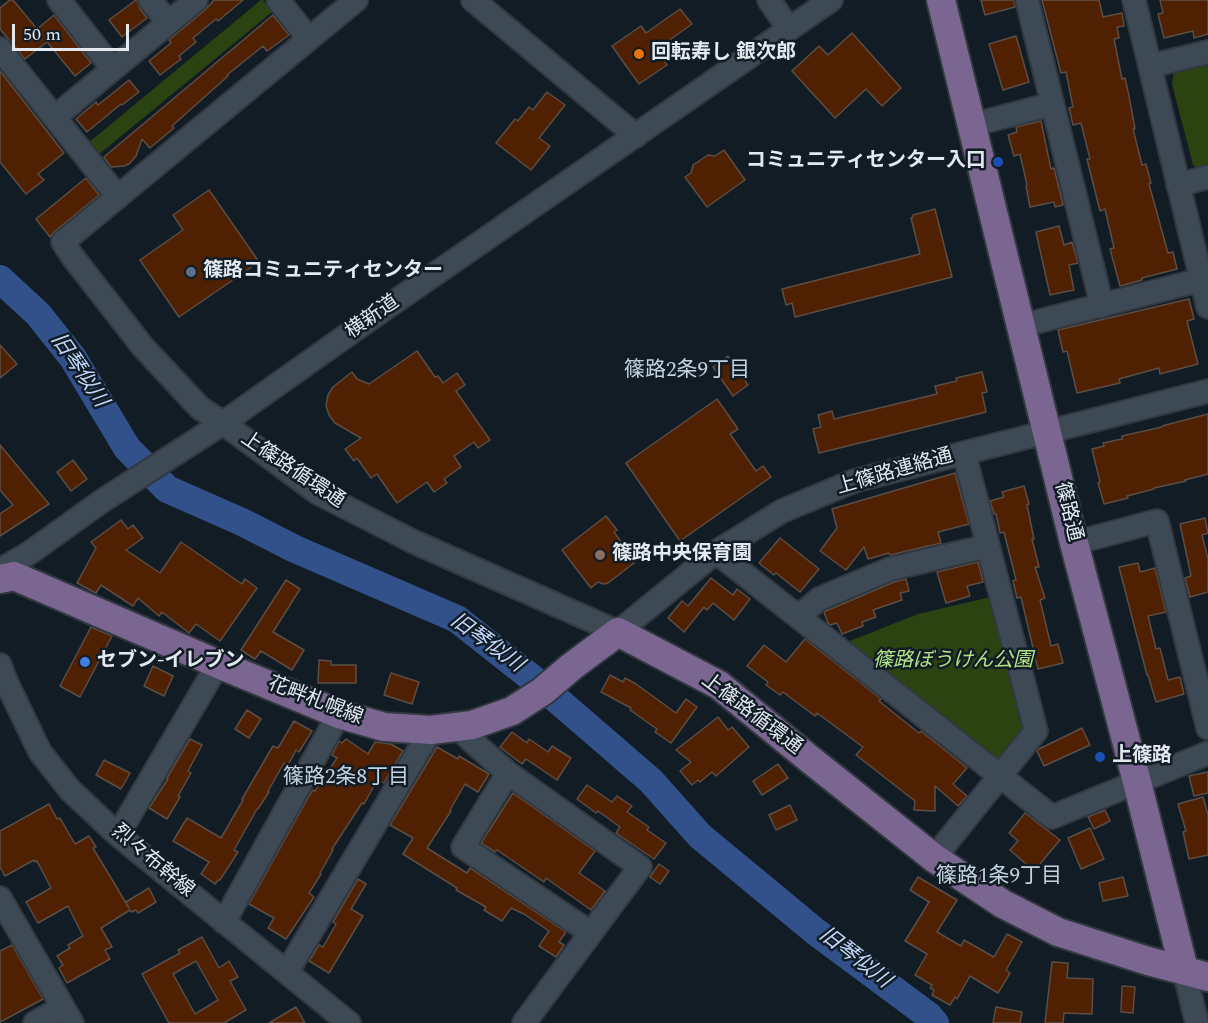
<!DOCTYPE html>
<meta charset="utf-8">
<style>
body{margin:0}
#map{position:relative;width:1208px;height:1023px;overflow:hidden;background:#111c25;font-family:Spectral,serif}
canvas{display:block}
.scale{position:absolute;left:12px;top:24px;width:117px;height:27px;box-sizing:border-box;border:3px solid #e2e9f0;border-top:0;padding-left:8px;font-size:18px;line-height:21px;white-space:nowrap;color:#e2e9f0;-webkit-text-stroke:4px #111c25;paint-order:stroke}
</style>
<div id="map">
<canvas width="1208" height="1023"></canvas>
<div class="scale">50 m</div>
</div>
<script>
const ctx = document.querySelector('canvas').getContext('2d');
ctx.lineJoin = 'round';
function paint(path, color) { ctx.fillStyle = color; ctx.fill(path, 'evenodd'); }
function strokePath(path, color, width, dash) { ctx.strokeStyle = color; ctx.lineWidth = width; ctx.lineCap = dash ? 'butt' : 'round'; ctx.setLineDash(dash || []); ctx.stroke(path); }
function write(font, color, halo, rows, align = 'center') {
  ctx.font = font + ' Spectral,"Noto Sans JP",serif'; ctx.lineWidth = 5; ctx.setLineDash([]); ctx.textBaseline = 'middle'; ctx.strokeStyle = halo; ctx.fillStyle = color; for (const [text, x, y, turn = 0] of rows) {
    ctx.save(); ctx.translate(x, y); ctx.rotate((+turn || 0) * Math.PI / 180); ctx.textAlign = isNaN(turn) ? turn : align; if (halo) ctx.strokeText(text, 0, 0); ctx.fillText(text, 0, 0); ctx.restore();
  }
}
const green = new Path2D(`
 M261 0H263L272 12 97 156 87 144Z
 M1208 62V166L1199 169 1193 165 1172 84 1174 70Z
 M991 597 1025 731 1002 761H993L845 643 918 614Z`);
const river = new Path2D(`
 M0 279 38 314 73 358 127 448 167 489 242 522 295 549 457 619 533 679 651 781 700 836 816 932 929 1016 935 1023`);
const building = new Path2D(`
 M10 0H13L37 29 54 15 91 63 75 76 47 42 25 59 0 29V8Z
 M136 0H137L140 9 147 18 122 37 109 20Z
 M214 0H243L218 21 216 19 193 38 196 42 179 56 181 59 160 75 149 61 171 43 169 40 205 10Z
 M981 0H1014L1015 7 985 15Z
 M1042 0H1099L1103 17 1122 13 1124 26 1117 27 1119 38 1114 39 1122 79 1125 78 1129 96 1135 129H1133L1142 165 1146 164 1151 183 1149 184 1168 253 1173 252 1177 269 1142 278V280L1120 286 1110 249 1114 248 1105 209 1100 211 1087 159H1090L1081 123 1073 125 1069 108 1073 107 1066 72 1061 73Z
 M1160 0H1208V34L1194 38 1193 31 1164 38 1158 14 1163 13Z
 M680 9 692 24 657 49 667 65 639 84 612 46 641 26 646 33Z
 M273 15 289 35 267 51 263 46 227 75 228 76 172 126 174 128 150 148 142 139 136 156 129 164 124 166 111 167 104 157Z
 M852 33 901 88 882 106 866 89 835 118 792 71 819 46 828 55Z
 M1016 36 1029 82 1003 90 989 44Z
 M0 71 64 153 38 174 44 180 26 194 0 162Z
 M129 80 139 92 122 105 121 104 87 132 76 119 96 102 98 105Z
 M547 92 565 105 539 138 550 146 531 170 496 143 515 119 518 121 529 107 533 110Z
 M1041 121 1051 169 1054 168 1063 205 1055 207 1054 202 1030 207 1026 186 1027 185 1020 154 1014 156 1008 135 1017 132 1016 127Z
 M724 150 745 180 707 207 685 177 691 173 693 165 708 155 715 156Z
 M86 178 99 195 54 232 50 237 36 219Z
 M209 190 259 262 179 317 140 260 183 230 173 215Z
 M935 209 952 277 795 317 792 303 786 305 782 289 920 254 911 218 913 217V215Z
 M1059 226 1064 245 1072 242 1078 263 1069 265 1074 290 1050 295 1036 232Z
 M1189 299 1194 319 1187 321 1198 364 1160 374 1159 368 1119 379 1120 383 1077 393 1067 351 1063 352 1058 330Z
 M0 345 17 364 0 378Z
 M417 351 435 377 438 376 443 383 457 373 465 385 456 391 490 440 478 448 474 442 454 456 461 467 444 479 447 483 434 492 427 482 397 503 377 474 371 478 357 458 354 461 345 449 361 438 335 423 329 415 326 406 328 395 333 387 352 372 357 379 369 384Z
 M728 356 748 385 733 396 713 367Z
 M982 372 987 392 982 393 986 412 819 453 813 429 821 427 818 415 832 411 834 419 937 394 935 386 957 381 956 378Z
 M717 399 738 429 730 434 756 471 763 466 771 477 680 541 626 463Z
 M1208 414V474L1185 480 1186 481 1154 488V489L1127 496 1128 498 1104 504 1098 483 1100 482 1092 449 1104 446 1103 443 1122 439V436L1162 427V426Z
 M0 445 49 504 0 536V514L13 505 0 490Z
 M73 460 87 479 71 491 57 472Z
 M955 473 969 524 938 532 941 543 890 555 889 553 868 559 864 547 846 570 820 551 837 528 832 509Z
 M1024 486 1029 504 1027 505 1034 539H1032L1039 567H1035L1045 598 1040 600 1051 646 1058 644 1063 663 1038 669 1021 597 1017 598 1013 581 1016 580 1004 532 1000 533 996 514H994L990 501 1004 497 1002 492Z
 M606 516 617 530 614 532 625 547 622 549 634 563 608 583 603 584 598 582 591 588 562 550Z
 M1205 518 1208 533 1202 535 1208 559V592L1190 597 1185 578 1191 576 1180 524Z
 M121 520 128 529 133 525 143 538 126 550 160 573 181 542 242 584 245 579 257 588 220 641 196 624 189 633 162 612 159 616 138 598 133 606 101 585 96 593 77 583 96 548 91 542Z
 M780 538 819 569 800 592 776 573 774 575 759 563Z
 M978 562 983 582 967 586 970 596 946 603 937 572Z
 M1138 563 1140 572 1155 568 1166 612 1148 616 1156 649 1160 648 1168 680 1180 677 1184 694 1156 702 1148 675H1147L1119 567Z
 M711 578 733 595 737 589 750 599 734 620 713 603 707 610 704 607 684 632 668 618 682 601 688 606Z
 M906 579 909 591 900 593 902 600 873 610 876 617 862 622 863 626 842 634 837 623 830 625 828 623 824 612 826 611 894 582Z
 M286 580 300 589 273 632 304 650 292 670 261 651 255 659 241 650Z
 M91 627 112 636 80 697 60 686Z
 M805 639 881 699 879 701 919 733 921 731 967 768 953 784 967 796 958 806 935 786V811L914 810 915 801 856 755 863 747 817 713 815 716 783 692 780 695 766 685 768 682 747 666 764 645 786 662Z
 M319 660 331 661V665H356V683H318Z
 M153 666 173 676 164 696 144 686Z
 M391 673 419 682 412 704 384 695Z
 M610 675 623 682 625 678 636 684 676 713 686 699 697 707 671 743 655 732 657 729 630 710 631 708 601 692Z
 M247 710 261 719 249 738 235 729Z
 M718 717 728 730 732 727 749 747 716 776 712 772 700 782 698 780 692 785 680 771 691 762 676 750Z
 M294 721 312 731 299 752 296 750 288 765 284 763 268 791 269 792 258 809H257L234 850 238 852 220 880H218L215 884 201 874 209 862 173 841 187 818 221 838 243 800 242 799 273 746 278 748Z
 M1082 728 1090 745 1044 766 1037 751 1039 749Z
 M512 732 527 743 529 739 548 752 552 746 571 758 557 780 526 759 522 764 500 747Z
 M190 739 202 745 188 771 191 773 178 796 180 797 167 819 149 808 168 779 167 778Z
 M346 739 368 754 375 742 391 744 403 751 384 783 378 779 364 804 362 803 332 849 333 850 320 873 321 874 309 893 314 897 286 939 268 928 274 918 249 904 309 796 313 790 315 791 337 758 332 755 339 741 342 743Z
 M437 747 458 759 459 756 489 774 478 792 465 784 450 810 451 811 427 848 467 873 470 868 566 932 559 942 564 945 556 957 539 946 549 931 524 914 511 908 502 921 484 910 486 907 456 890 457 888 403 854 413 838 390 825Z
 M104 760 130 773 121 789 96 775Z
 M778 764 788 778 762 795 753 781Z
 M1208 772V793L1194 796 1189 776Z
 M587 785 612 802 617 796 632 806 627 812 649 827 647 830 666 843 654 859 616 833 620 827 598 811 596 813 577 799Z
 M513 793 595 851 579 873 605 891 591 910 546 878 544 882 497 850 495 852 481 843Z
 M1203 797 1208 815V855L1189 859 1183 832 1186 831 1178 804Z
 M49 804 57 819 60 818 75 844 89 836 96 847 93 848 129 908 126 902 149 888 156 902 138 913 136 910 131 912 130 910 101 928 112 947 105 950 110 959 67 983 59 968 63 965 57 956 70 948 68 945 83 936 68 906 38 923 26 902 51 888 37 861 35 862 34 860 5 876 0 867V831Z
 M790 805 797 820 776 830 769 815Z
 M1105 810 1110 821 1094 829 1088 817Z
 M1025 813 1060 840 1034 871 1010 850 1018 841 1009 833Z
 M1090 828 1104 859 1081 869 1068 838Z
 M659 864 669 871 660 884 650 877Z
 M918 877 957 900 937 932 961 946 964 940 994 957 1007 934 1022 942 1006 970 1010 973 998 993 970 976 957 999 955 997 950 1005 932 995 934 990 930 988 932 985 915 975 927 954 905 941 929 902 910 890Z
 M1123 877 1128 896 1103 901 1099 883Z
 M358 879 366 884 351 909 363 916 329 973 309 961 319 945 323 947 336 924 333 922Z
 M202 937 219 968 229 961 238 977 230 981 246 1010 224 1023H169L142 974 180 953 178 950ZM196 961 218 1000 195 1014 173 974Z
 M12 945 43 999 0 1022V951Z
 M1052 962 1068 963 1067 978 1093 979 1092 1014 1064 1013 1063 1023H1045Z
 M1122 986 1135 987 1133 1013 1121 1012Z
 M296 1007 305 1023H269Z
 M996 1007 1022 1012 1020 1023H993Z`);
const minor = new Path2D(`
 M59 0 113 69
 M150 0 168 22
 M278 0 309 39
 M356 0 63 242 72 256 143 347 200 408 223 423 318 493 414 542 618 632 716 552 782 511 854 481 1208 391
 M473 0 636 136
 M769 0 789 29
 M1027 0 1102 306
 M1134 0 1208 307
 M0 49 118 197
 M1150 66 1208 52
 M55 117 196 0
 M972 125 1052 104
 M1178 185 1208 177
 M1020 326 1208 278
 M1074 543 1157 521 1208 728
 M716 552 1052 817 1208 753
 M0 570 28 554 102 501 223 423 370 319 831 0
 M798 617 819 599 890 569 988 546
 M0 665 5 679 40 752 70 790 118 835 349 1023
 M458 727 475 744 508 773 640 867 524 1023
 M508 773 463 847 591 933
 M118 835 218 664
 M934 858 1036 731 964 453
 M0 898 72 1023
 M224 922 339 714
 M1184 970 1197 1023
 M287 972 431 730
 M35 1023 63 1007`);
const major = new Path2D(`
 M941 0 1074 543 1137 782 1184 970
 M0 579 14 576 218 664 339 714 384 727 431 730 472 725 512 711 543 691 571 667 618 632 719 685 807 757 934 858 1003 904 1058 932 1148 961 1208 977`);
const markers = [
 [639,54,6,"#e8710a"],
 [998,162,6,"#1a4fb4"],
 [191,272,6,"#5c6f8a"],
 [600,555,6,"#8d6e63"],
 [85,662,6,"#3f7fe0"],
 [1100,757,6,"#1a4fb4"]
];
const poiNames = [
 ["回転寿し 銀次郎",651,54],
 ["コミュニティセンター入口",986,162,"right"],
 ["篠路コミュニティセンター",203,272],
 ["篠路中央保育園",612,555],
 ["セブン-イレブン",97,662],
 ["上篠路",1112,757]
];
const streetNames = [
 ["横新道",373,318,-35],
 ["上篠路循環通",292,471,34],
 ["上篠路連絡通",895,473,-16],
 ["篠路通",1067,512,76],
 ["花畔札幌線",315,702,21],
 ["上篠路循環通",751,715,37],
 ["烈々布幹線",152,862,40]
];
const parkNames = [
 ["篠路ぼうけん公園",953,662]
];
const waterNames = [
 ["旧琴似川",78,371,56],
 ["旧琴似川",486,644,36],
 ["旧琴似川",854,959,38]
];
const neighbourhoodNames = [
 ["篠路2条9丁目",687,372],
 ["篠路2条8丁目",346,779],
 ["篠路1条9丁目",999,878]
];
paint(green, '#2b4311');
strokePath(river, '#32518b', 28);
paint(building, '#4f2001');
strokePath(building, '#5c4d45', 1.5);
strokePath(minor, '#323840', 26);
strokePath(major, '#323840', 32);
strokePath(minor, '#3d4954', 22);
strokePath(major, '#7a6690', 28);
for (const [x, y, r, color] of markers) { const dot = new Path2D(); dot.arc(x, y, r, 0, 2 * Math.PI); ctx.fillStyle = color; ctx.fill(dot); strokePath(dot, '#111c25', 2); }
write('bold 20px', '#e2e9f0', '#111c25', poiNames, 'left');
write('20px', '#e2e9f0', '#111c25', streetNames);
write('italic 20px', '#b2e385', '#111c25', parkNames);
write('italic 21px', '#c3d7fa', '#111c25', waterNames);
write('21px', '#c3d2df', '#111c25', neighbourhoodNames);
</script>
